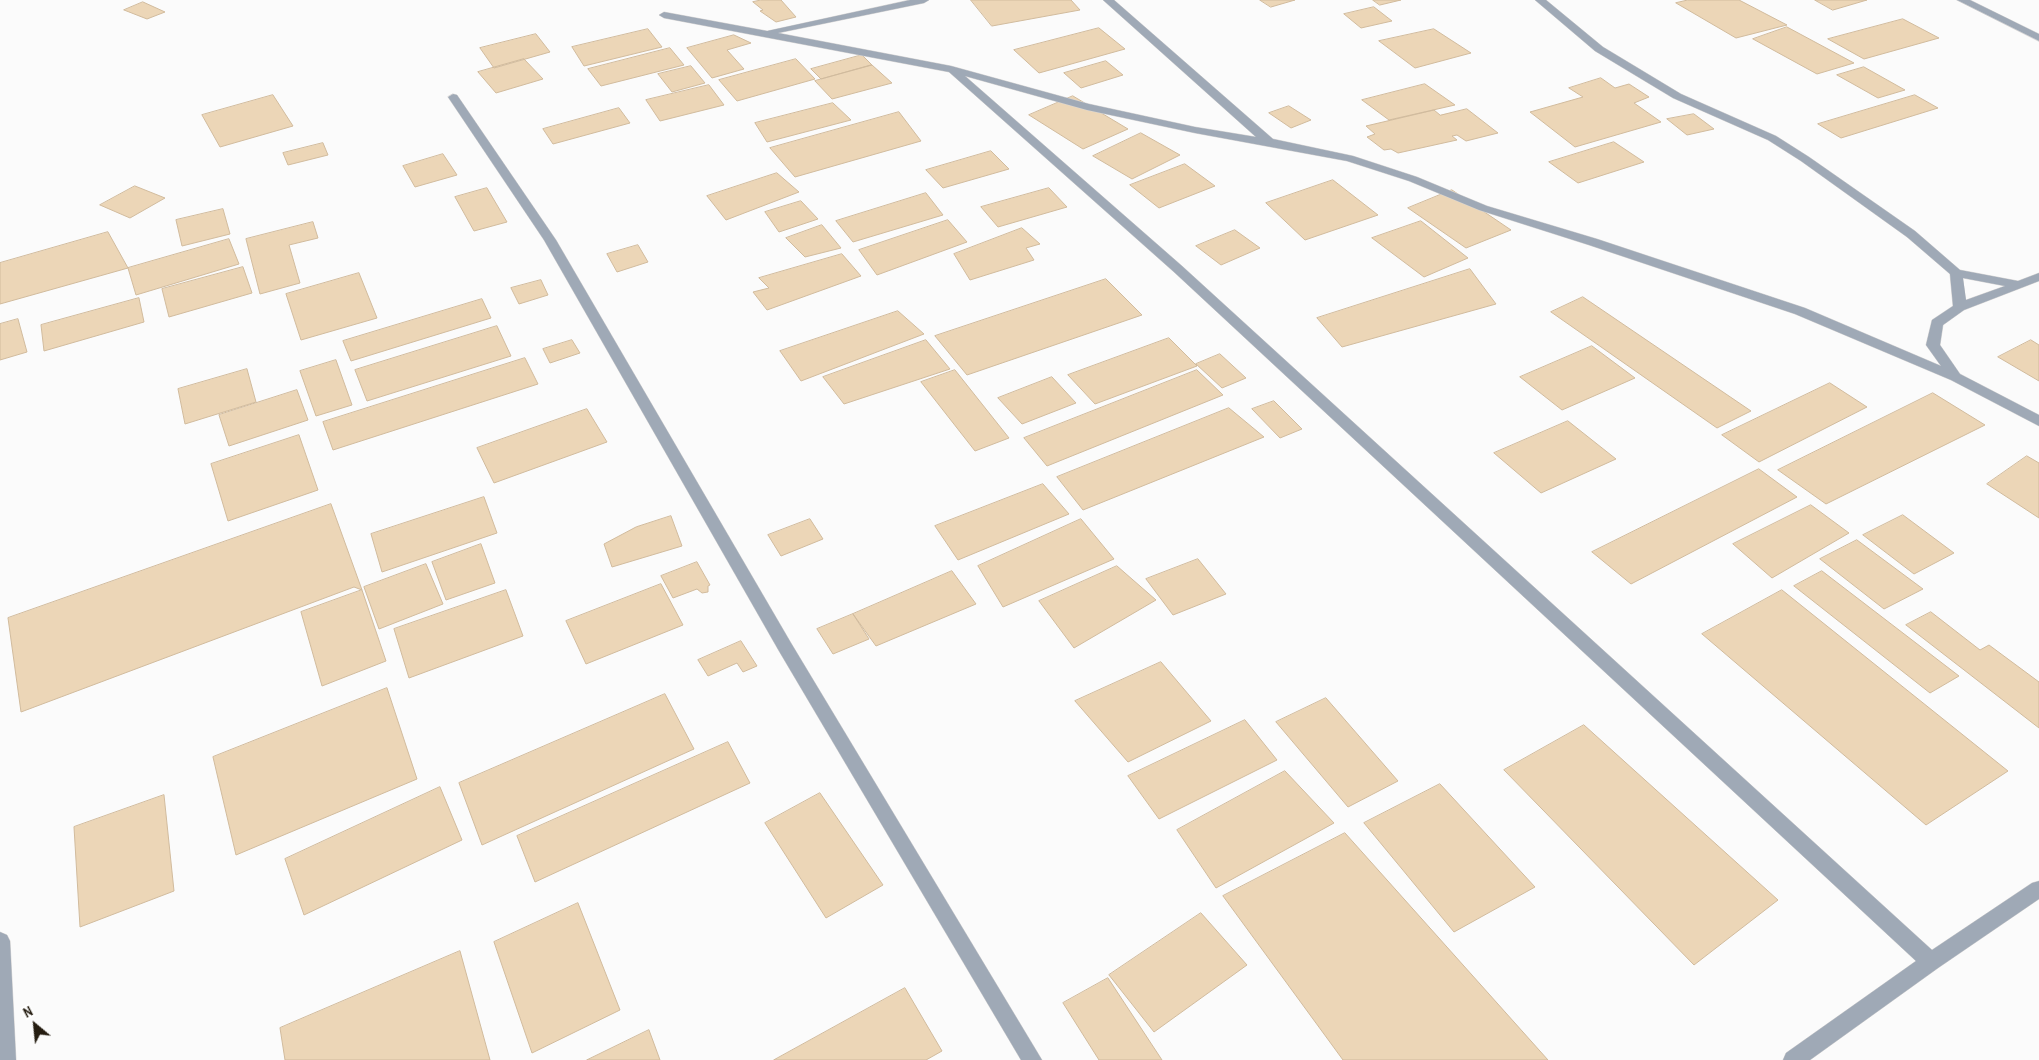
<!DOCTYPE html>
<style>
body{margin:0}
#map{position:relative;width:2039px;height:1060px;overflow:hidden;background:#fbfbfb;font-family:"Archivo Narrow",sans-serif}
canvas{display:block}
.north{position:absolute;left:10px;top:1000px;width:50px;height:50px;-webkit-text-stroke:4px #fff;paint-order:stroke;rotate:332deg;font-size:14px;font-weight:700;line-height:20px;text-align:center;color:#251d11}
.north::after{content:'';display:block;margin:auto;width:18px;height:22px;background:#251d11;clip-path:polygon(50% 0,100% 100%,50% 72%,0 100%)}
</style>
<div id="map">
<canvas width="2039" height="1060"></canvas>
<div class="north">N</div>
</div>
<script>
const ctx = document.querySelector('canvas').getContext('2d');
ctx.lineJoin = 'round';
function paint(path, color) { ctx.fillStyle = color; ctx.fill(path, 'evenodd'); }
function strokePath(path, color, width, dash) { ctx.strokeStyle = color; ctx.lineWidth = width; ctx.lineCap = dash ? 'butt' : 'round'; ctx.setLineDash(dash || []); ctx.stroke(path); }
const building = new Path2D(`
 M761 0H781L796 17 776 22 760 11 763 10 753 2Z
 M971 0H1071L1080 10 992 26Z
 M1260 0H1295L1271 7Z
 M1373 0H1401L1380 5Z
 M1688 0H1739L1787 25 1736 38 1676 3Z
 M1815 0H1867L1833 10Z
 M143 2 165 12 147 19 124 10Z
 M1374 7 1392 21 1361 28 1344 14Z
 M1903 19 1939 38 1864 59 1828 39Z
 M1787 27 1854 63 1817 74 1753 39Z
 M1099 28 1125 49 1039 73 1014 50Z
 M648 29 662 47 584 66 572 47Z
 M1434 29 1471 53 1415 68 1379 41Z
 M536 34 550 52 494 68 480 48Z
 M734 35 751 43 727 50 744 69 712 78 687 48Z
 M670 48 684 65 601 86 588 69Z
 M862 55 872 65 821 79 811 69Z
 M524 59 543 79 496 93 478 72Z
 M796 59 815 79 737 101 719 80Z
 M1106 61 1123 75 1081 88 1064 73Z
 M872 65 892 83 832 99 815 81Z
 M691 66 705 83 672 92 658 74Z
 M1864 67 1905 90 1878 98 1837 75Z
 M1601 78 1615 88 1629 84 1649 97 1634 103 1661 122 1575 147 1530 112 1583 97 1569 88Z
 M1425 84 1455 105 1389 120 1362 100Z
 M709 85 724 105 660 121 646 100Z
 M273 95 293 126 220 147 202 115Z
 M1915 95 1938 108 1841 138 1818 124Z
 M1073 96 1128 129 1083 149 1029 115Z
 M833 103 851 120 767 142 755 123Z
 M1289 106 1311 120 1291 128 1269 113Z
 M619 108 630 123 553 144 543 129Z
 M1467 109 1498 133 1466 141 1457 135 1452 136 1457 140 1398 153 1391 149 1384 150 1367 137 1375 134 1366 126 1434 110 1440 115Z
 M899 112 921 141 795 177 770 148Z
 M1694 114 1714 129 1687 135 1667 119Z
 M1141 133 1180 155 1132 179 1093 156Z
 M1614 142 1644 162 1578 183 1549 162Z
 M323 143 328 155 288 165 283 153Z
 M991 151 1009 169 943 188 926 170Z
 M443 154 457 175 415 187 403 166Z
 M1185 164 1215 186 1159 208 1130 185Z
 M777 173 799 192 726 220 707 196Z
 M1333 180 1378 215 1305 240 1266 203Z
 M135 186 165 198 130 218 100 205Z
 M487 188 507 222 474 231 455 197Z
 M1049 188 1067 207 998 227 981 207Z
 M1452 190 1511 230 1466 248 1408 208Z
 M926 193 943 215 853 242 836 221Z
 M801 201 818 219 779 232 765 212Z
 M223 209 230 234 182 246 176 220Z
 M948 220 967 242 877 275 859 250Z
 M1421 221 1468 258 1424 277 1372 238Z
 M313 222 318 238 289 245 300 283 260 294 246 239Z
 M822 225 841 248 805 257 786 238Z
 M1022 228 1040 244 1026 248 1034 260 970 280 954 254Z
 M1235 230 1260 248 1221 265 1196 246Z
 M108 232 128 268 0 304V263Z
 M229 239 239 264 136 295 128 268Z
 M638 245 648 262 617 272 607 254Z
 M842 254 861 276 767 310 753 292 769 288 759 278Z
 M243 267 252 293 169 317 162 289Z
 M1470 269 1496 304 1342 347 1317 318Z
 M359 273 377 318 301 340 286 294Z
 M1106 279 1142 315 967 375 935 336Z
 M541 280 548 295 519 304 511 288Z
 M1583 297 1751 411 1717 428 1551 312Z
 M139 298 144 322 44 351 41 325Z
 M482 299 491 318 351 361 343 341Z
 M898 311 924 334 801 381 780 351Z
 M18 319 27 352 0 360V324Z
 M497 326 511 356 367 401 355 370Z
 M1169 338 1197 366 1095 404 1068 375Z
 M572 340 580 353 550 363 543 349Z
 M926 340 950 369 844 404 823 377Z
 M2031 340 2039 345V381L1998 357Z
 M1592 346 1635 378 1562 410 1520 377Z
 M1220 354 1246 378 1222 388 1196 364Z
 M525 358 538 384 333 450 323 422Z
 M336 360 352 405 316 416 300 371Z
 M247 369 256 402 185 424 178 389Z
 M955 370 1009 438 975 451 921 382Z
 M1197 370 1223 395 1047 466 1024 438Z
 M1052 377 1076 403 1022 424 998 398Z
 M1830 383 1867 407 1759 462 1722 435Z
 M297 390 308 420 229 446 219 415Z
 M1933 393 1985 425 1826 504 1778 470Z
 M1274 401 1302 429 1280 438 1252 409Z
 M1229 408 1264 437 1083 510 1057 477Z
 M587 409 607 442 494 483 477 448Z
 M1568 421 1616 459 1541 493 1494 453Z
 M299 435 318 490 228 521 211 464Z
 M2027 456 2039 463V518L1987 484Z
 M1759 469 1797 497 1631 584 1592 552Z
 M1043 484 1069 514 958 560 935 526Z
 M484 497 497 533 382 572 371 534Z
 M331 504 362 590 354 587 21 712 8 618Z
 M1811 505 1849 533 1772 578 1733 544Z
 M1903 515 1954 553 1914 574 1863 535Z
 M671 516 682 546 612 567 604 544 636 527Z
 M810 519 823 539 781 556 768 535Z
 M1081 519 1114 559 1003 607 978 566Z
 M1857 540 1923 589 1884 609 1820 559Z
 M481 544 495 583 446 600 432 562Z
 M1198 559 1226 594 1173 615 1146 579Z
 M697 562 710 585 708 586V592L702 593 697 589 673 598 661 576Z
 M426 564 443 604 379 629 364 587Z
 M1117 566 1156 600 1074 648 1039 601Z
 M952 571 976 604 876 646 853 614Z
 M1822 571 1959 676 1930 693 1794 586Z
 M661 584 683 625 586 664 566 621Z
 M362 590 386 661 322 686 301 612Z
 M506 590 523 636 409 678 394 629Z
 M1782 590 2008 771 1926 825 1702 634Z
 M1931 612 1980 650 1989 645 2039 682V728L1906 625Z
 M853 614 869 639 833 654 817 629Z
 M741 641 757 666 743 672 737 663 708 676 698 660Z
 M1161 662 1211 721 1128 762 1075 701Z
 M387 688 417 779 236 855 213 757Z
 M665 694 694 749 482 845 459 783Z
 M1326 698 1398 781 1348 807 1276 722Z
 M1245 720 1277 760 1159 819 1128 776Z
 M1584 725 1778 900 1694 965 1504 770Z
 M728 742 750 783 535 882 517 836Z
 M1285 771 1334 823 1216 888 1177 830Z
 M1440 784 1535 887 1454 932 1364 823Z
 M440 787 462 840 304 915 285 859Z
 M820 793 883 885 826 918 765 823Z
 M164 795 174 891 80 927 74 827Z
 M1345 833 1548 1060H1343L1223 896Z
 M578 903 620 1010 532 1053 494 942Z
 M1201 913 1247 965 1154 1032 1109 975Z
 M460 951 490 1060H285L280 1028Z
 M1108 978 1162 1060H1099L1063 1003Z
 M905 988 942 1051 926 1060H774Z
 M649 1030 660 1060H587Z`);
const minor = new Path2D(`
 M910 0H929L924 3 778 33 951 66 1089 104 1195 127 1256 137 1103 0H1114L1273 139 1353 156 1417 177 1487 206 1597 239 1805 308 1941 366 1926 345 1932 320 1953 306 1950 274 1907 237 1801 161 1768 140 1673 98 1595 51 1535 0H1546L1603 47 1681 94 1776 136 1809 157 1915 231 1960 270 2018 281 2039 273V281L1964 310 1943 325 1940 345 1960 374 2039 415V426L1951 380 1795 314 1589 245 1479 210 1409 181 1347 161 1195 133 1087 110 965 76 1182 266 1932 950 2032 883 2039 881V899L1938 968 1810 1060H1783L1786 1053 1916 961 1174 272 949 72 664 18 659 15 664 12 767 31ZM1963 278 2005 286 1966 300Z
 M1957 0H1970L2039 34V41Z
 M453 94 457 95 556 240 791 643 1042 1060H1021L779 651 544 240 448 97Z
 M0 932 7 935 10 941 16 1060H0Z`);
paint(building, '#ecd6b7');
strokePath(building, '#d1bb9d', 1);
strokePath(minor, '#d9d7d6', 1);
paint(minor, '#9fa9b6');
</script>
